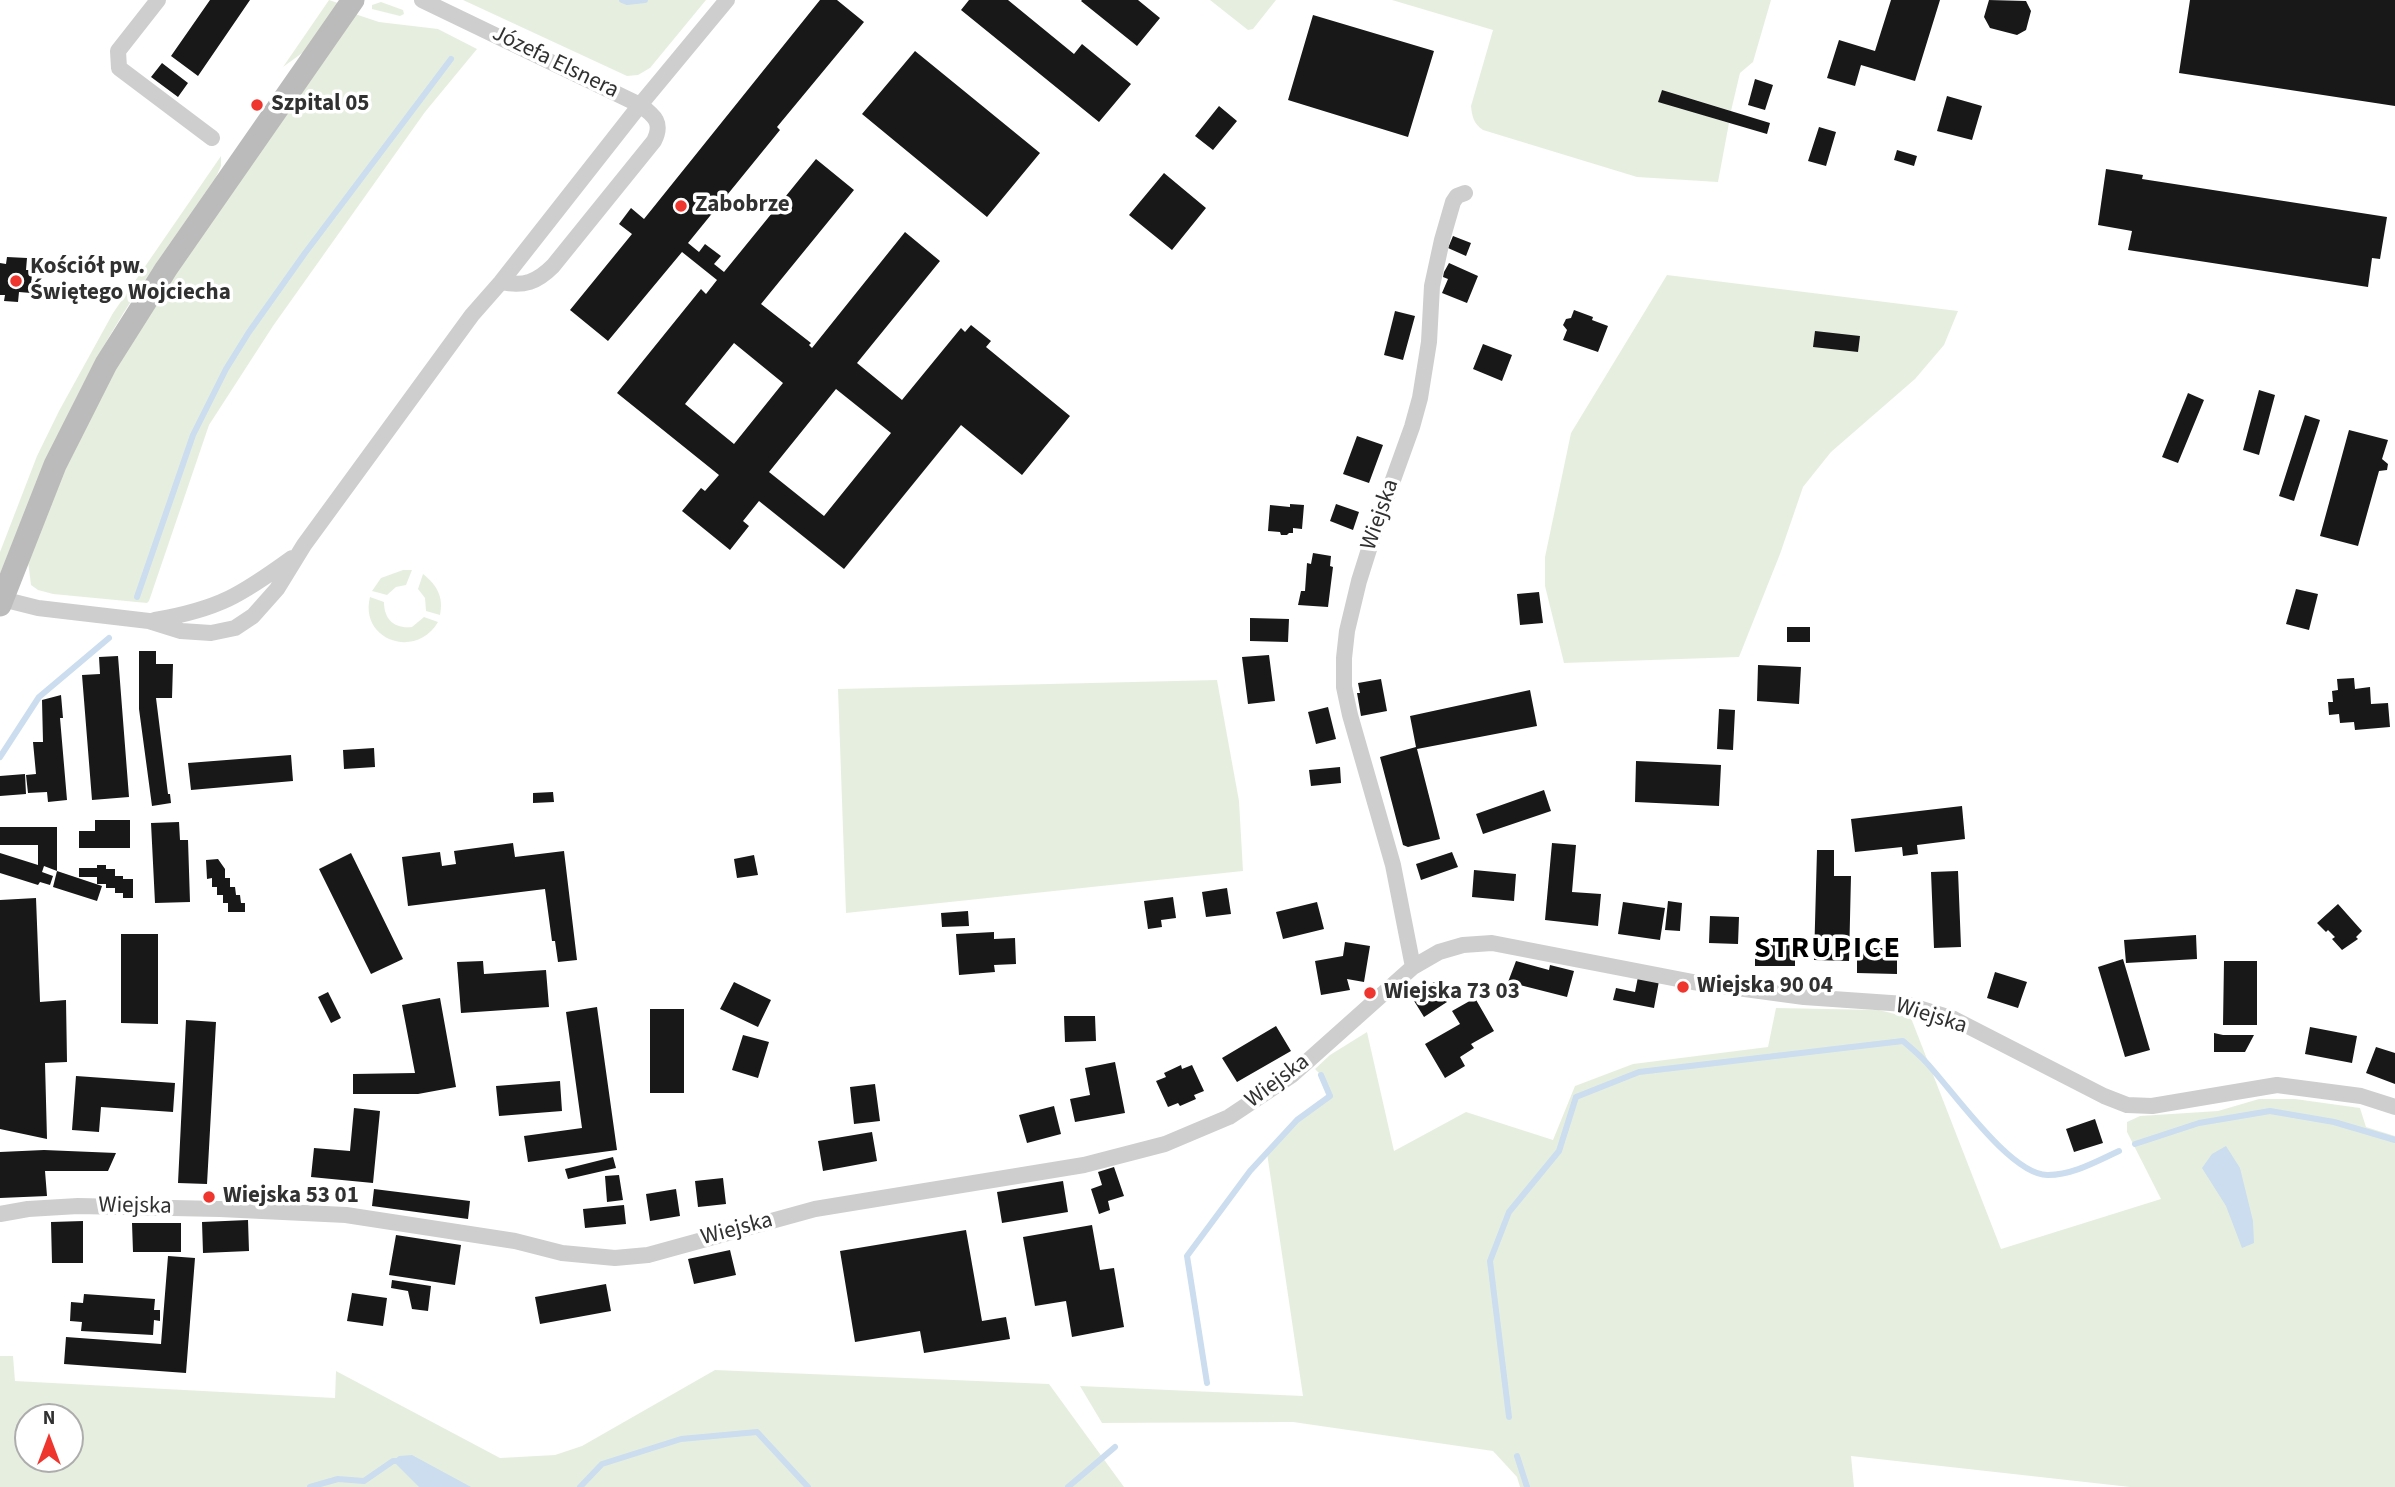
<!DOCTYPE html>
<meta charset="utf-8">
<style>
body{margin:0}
#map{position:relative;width:2395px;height:1487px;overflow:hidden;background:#fff;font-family:"Source Sans 3",sans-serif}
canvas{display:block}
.north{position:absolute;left:14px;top:1403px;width:70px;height:70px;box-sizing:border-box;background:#fff;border:2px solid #adadad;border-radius:50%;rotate:0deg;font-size:19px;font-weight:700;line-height:28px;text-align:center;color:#313131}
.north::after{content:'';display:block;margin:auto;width:24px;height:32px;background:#ee362e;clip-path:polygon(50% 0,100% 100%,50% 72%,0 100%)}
</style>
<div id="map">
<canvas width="2395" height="1487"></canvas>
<div class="north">N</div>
</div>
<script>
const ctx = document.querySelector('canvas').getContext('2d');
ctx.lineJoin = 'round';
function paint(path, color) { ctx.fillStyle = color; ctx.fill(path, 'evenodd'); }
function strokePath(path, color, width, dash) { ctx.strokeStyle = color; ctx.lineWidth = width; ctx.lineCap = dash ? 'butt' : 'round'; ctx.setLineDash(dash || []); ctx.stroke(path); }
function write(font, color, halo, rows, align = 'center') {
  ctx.font = font + ' "Source Sans 3",sans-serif'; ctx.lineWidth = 7; ctx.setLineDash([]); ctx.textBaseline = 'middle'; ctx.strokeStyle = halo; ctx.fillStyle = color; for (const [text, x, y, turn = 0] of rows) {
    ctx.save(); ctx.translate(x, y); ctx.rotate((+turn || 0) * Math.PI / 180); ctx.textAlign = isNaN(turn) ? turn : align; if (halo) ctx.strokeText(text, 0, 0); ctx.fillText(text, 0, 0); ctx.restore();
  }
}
const green = new Path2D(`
 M329 0 338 3 305 51 283 67Z
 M463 0H706L650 68 638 75 627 76Z
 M1210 0H1276L1253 29 1248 30Z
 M1392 0H1771L1753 62 1740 73 1731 111 1662 90 1659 101 1729 123 1718 182 1637 177 1483 130C1474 124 1472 117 1471 106L1493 30Z
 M381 2 403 10 404 14 400 16 372 9V5Z
 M355 14 379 22 438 29 477 49 425 112 273 326 209 425 149 601 147 603 53 594 38 590 31 585 28 561 65 467 114 370 176 273Z
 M221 156V166L216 177C175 237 131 296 96 360 58 429 29 501 0 574V552L37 456 59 411 113 313Z
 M1667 275 1958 311 1944 345 1915 379 1831 452 1803 487 1780 554 1739 657 1564 663 1545 586V557L1571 433Z
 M403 570H412L406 585 396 587 387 595 372 591 381 578Z
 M423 574C437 585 444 597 440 615L426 611 425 598 418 589Z
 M370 597 384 602C384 620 395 629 412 627L424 617 438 622C416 660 359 640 370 597Z
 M1217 680 1239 801 1243 871 846 913 838 689Z
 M1776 1008 1879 1010 1911 1018 2001 1249 2161 1199 2127 1132V1122L2140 1116 2218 1111 2259 1099H2295L2360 1108 2366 1127 2395 1136V1487H2130L1851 1456 1854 1487H1520L1517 1477 1493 1451 1293 1422 1102 1423 1080 1386 1303 1396 1267 1153 1297 1120 1330 1096 1321 1075 1315 1069 1330 1055 1367 1032 1394 1151 1466 1112 1553 1140 1575 1086 1633 1064 1768 1047Z
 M0 1356H13L15 1381 335 1398 336 1371 500 1458 555 1455 582 1446 715 1370 1049 1384 1124 1487H0ZM28 1417H70V1459H28Z`);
const water = new Path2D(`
 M2226 1146 2240 1168 2253 1221 2254 1243 2242 1248 2226 1206 2202 1168 2212 1154Z
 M412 1455 471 1487H419L393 1461 399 1456Z`);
const stream = new Path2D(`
 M622 0 627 2 645 0
 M137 597 193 435 226 369 249 332 305 253 451 59
 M0 757 39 697 109 638
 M2135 1144 2199 1123 2270 1111 2334 1122 2395 1140
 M1207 1383 1187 1256 1250 1171 1297 1120 1330 1096 1321 1075
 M1509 1417 1490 1261 1509 1212 1559 1151 1576 1097 1639 1072 1903 1041C1910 1047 1917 1053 1923 1059 1949 1085 2010 1176 2048 1175 2073 1175 2097 1161 2119 1151
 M1517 1456 1527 1487
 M310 1487 338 1479 364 1481 393 1461H399
 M580 1487 602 1464 681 1439 757 1432 808 1487
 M1068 1487 1115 1447`);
const building = new Path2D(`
 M210 0H250L198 76 171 56Z
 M820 0H837L864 22 777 127 780 130 688 243 699 252 705 244 721 256 714 264 724 272 816 159 854 190 761 304 811 343 809 345 812 348 905 232 940 261 857 363 902 400 961 328 965 332 971 325 991 341 986 347 1070 416 1022 475 961 425 844 569 759 501 743 521 749 526 730 550 682 511 701 488 705 491 719 475 617 393 701 289 706 294 717 280 682 252 608 341 570 310 632 234 619 224 631 208 644 219ZM734 343 783 383 734 444 685 404ZM836 389 891 433 824 516 769 472Z
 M969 0H1008L1074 54 1082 44 1131 84 1099 122 961 10Z
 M1082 0H1138L1160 18 1137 46 1081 1Z
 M1891 0H1940L1915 81 1861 65 1855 86 1827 78 1839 40 1875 51Z
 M1989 0 2026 1 2031 11 2026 30 2017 35 1990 28 1984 17Z
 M2190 0H2395V106L2179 73Z
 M1313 15 1434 51 1408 137 1288 100Z
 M915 51 1040 153 987 217 862 114Z
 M162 63 188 83 178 97 151 77Z
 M1755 79 1773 85 1765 110 1748 105Z
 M1662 90 1770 123 1767 134 1658 102Z
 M1947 96 1982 106 1972 140 1937 131Z
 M1219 106 1237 121 1213 150 1195 136Z
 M1819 127 1836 132 1826 166 1808 161Z
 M1897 150 1917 156 1914 166 1894 160Z
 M2106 169 2143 175 2142 179 2387 217 2380 259 2372 258 2368 287 2128 250 2132 231 2098 225Z
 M1164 173 1206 208 1172 250 1129 215Z
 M1453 236 1471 243 1466 256 1448 248Z
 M7 257 27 258 26 270H32L31 293 19 292 18 302 4 301 5 295H0V263L6 264Z
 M1449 263 1478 276 1467 303 1442 293 1448 279 1443 277 1444 272Z
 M1574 310 1593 317 1592 320 1608 326 1598 352 1563 340 1567 330 1563 325 1566 319 1571 318Z
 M1395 311 1415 316 1403 360 1384 355Z
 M1815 331 1860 336 1858 352 1813 347Z
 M1483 344 1512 355 1502 381 1473 369Z
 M2259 390 2275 395 2259 455 2243 450Z
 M2188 393 2204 400 2178 463 2162 457Z
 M2305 415 2320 420 2294 501 2279 496Z
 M2349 430 2388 440 2382 459 2388 464 2387 470 2379 471 2358 546 2320 536Z
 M1357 436 1383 445 1369 483 1343 474Z
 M1290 504 1304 505 1302 529 1293 528V533H1289L1287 535H1281L1280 532 1268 531 1270 505 1290 507Z
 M1336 504 1359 512 1353 530 1330 521Z
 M1313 553 1331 556 1330 566 1333 567 1328 607 1298 605 1301 591H1305L1307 563 1311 564Z
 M2296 589 2318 594 2309 630 2286 624Z
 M1539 592 1543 623 1520 625 1517 594Z
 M1250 618 1289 619 1288 642 1250 641Z
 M1787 627H1810V642H1787Z
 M139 651H156V664H173L172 698H156L168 794H170L171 803 152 806 139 709Z
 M1269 655 1275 701 1248 704 1242 657Z
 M118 656 129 797 92 800 82 675 100 674 99 657Z
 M1758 665 1801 667 1799 704 1757 701Z
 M2354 678 2355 689 2370 687 2371 704 2388 703 2390 727 2355 730 2354 722 2340 723 2339 714 2329 715 2328 702H2333L2332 691 2338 690 2337 679Z
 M1381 679 1387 711 1361 716 1357 693H1360L1358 683Z
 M1530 690 1537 726 1417 749 1440 839 1408 847 1403 845 1380 757 1416 747 1410 716Z
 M61 695 63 718H60L67 800 48 802 47 792 28 793 26 775 36 774 33 742H43L42 700Z
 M1328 707 1336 739 1316 744 1308 712Z
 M1719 709 1735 710 1733 750 1717 749Z
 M374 748 375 767 344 769 343 750Z
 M291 755 293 781 191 790 188 763Z
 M1636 761 1721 765 1719 806 1635 802Z
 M1340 767 1341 783 1311 786 1309 770Z
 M25 774 26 794 0 796V776Z
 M1544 790 1551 811 1483 834 1476 814Z
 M553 792 554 802 533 803V793Z
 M1962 806 1965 839 1917 845 1918 854 1903 856 1902 847 1855 852 1851 819Z
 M95 820H130V848H79V831H95Z
 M179 822 180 840H188L190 902 155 903 151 823Z
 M0 827H57V871L44 866 42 872 53 876 50 885 40 882 38 885 0 873V853L38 865V845H0Z
 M513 843 515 857 564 851 577 960 558 962 555 941H552L545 889 408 906 402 857 440 852 442 866 456 864 454 851Z
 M1552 843 1576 845 1572 892 1601 894 1598 926 1545 920Z
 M1817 850H1834V876H1851L1849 961 1814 960Z
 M1452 852 1458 867 1421 880 1416 864Z
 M351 853 403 959 371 974 319 869Z
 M754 855 758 875 737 878 734 859Z
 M218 859 225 869V878H230V887H235L236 895H240L241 903H245V912H228V903H223V895H217V887H212V878L207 879 206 860Z
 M97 865H106V869H115V876H123V879H133V898H123V893H115V888H106V884H97V877H79V868H97Z
 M1474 870 1516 874 1514 901 1472 897Z
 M57 871 102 886 97 901 53 887Z
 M1958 871 1961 947 1934 948 1931 872Z
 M1227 888 1231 914 1206 917 1202 892Z
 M1173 897 1176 918 1161 920 1162 927 1148 929 1144 901Z
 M36 898 40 1002 66 1000 67 1062 45 1063 47 1139 0 1129V900Z
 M1668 901 1682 903 1680 931 1665 930Z
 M1317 902 1324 929 1283 939 1276 912Z
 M1623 902 1665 908 1660 940 1618 934Z
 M2338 904 2362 931 2356 937 2358 939 2342 950 2332 939 2335 937 2328 930 2326 932 2317 923Z
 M968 911 969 926 942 927 941 913Z
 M1710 916 1739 917 1738 944 1709 943Z
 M994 932V939L1015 938 1016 964 994 965 995 972 959 975 956 934Z
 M121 934H158V1024L121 1023Z
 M2196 935 2197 959 2126 963 2124 940Z
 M1755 938H1795V966H1755Z
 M1345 942 1370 946 1364 982 1347 979 1350 990 1321 995 1315 961 1343 956Z
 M1857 948H1897V974L1857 973Z
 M2123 959 2150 1050 2125 1057 2098 967Z
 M483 961 484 974 546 970 549 1007 461 1013 457 962Z
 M1516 961 1549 970 1550 965 1574 971 1567 997 1508 982Z
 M2224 961H2257V1025H2223Z
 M1995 972 2027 982 2018 1008 1987 998Z
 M1638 977 1659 981 1654 1008 1613 1000 1616 988 1635 992Z
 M734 982 771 1000 758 1027 720 1009Z
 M1434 982 1447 1002 1424 1017 1411 996Z
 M328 992 341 1018 331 1023 318 997Z
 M440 998 456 1087 418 1094H353V1074L415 1073 402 1005Z
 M1475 998 1494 1031 1471 1044 1474 1048 1460 1057 1465 1066 1445 1078 1425 1044 1460 1024 1452 1011Z
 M597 1007 617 1150 528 1162 524 1136 582 1128 566 1012Z
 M650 1009H684V1093H650Z
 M1064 1016H1095L1096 1041 1065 1042Z
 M186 1020 216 1022 207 1184 178 1183Z
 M1276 1026 1291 1051 1237 1082 1222 1058Z
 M2310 1027 2357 1036 2352 1063 2305 1054Z
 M2214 1033 2223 1035H2254L2245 1052H2214Z
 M743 1035 769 1042 758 1078 732 1070Z
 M2376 1047 2395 1053V1084L2366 1073Z
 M1115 1062 1125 1113 1075 1122 1070 1099 1090 1095 1085 1068Z
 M1181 1065 1182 1069 1192 1065 1204 1091 1194 1095 1196 1099 1180 1106 1178 1103 1168 1107 1156 1081 1166 1077 1164 1073Z
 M76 1076 175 1083 173 1112 101 1107 99 1132 72 1130Z
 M560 1081 562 1111 499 1116 496 1086Z
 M875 1084 880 1121 854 1124 850 1087Z
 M1054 1106 1061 1134 1027 1143 1019 1115Z
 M354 1108 380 1111 373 1183 311 1177 314 1148 350 1151Z
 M2095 1119 2103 1143 2074 1152 2066 1129Z
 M872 1132 877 1161 823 1171 818 1141Z
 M44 1150 116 1153 108 1171H45L47 1196 0 1198V1152Z
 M613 1157 616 1168 568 1179 565 1169Z
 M1114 1167 1124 1196 1108 1201 1110 1210 1099 1214 1091 1189 1102 1185 1098 1172Z
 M619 1175 623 1200 607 1202 605 1176Z
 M723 1178 726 1204 698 1207 695 1181Z
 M1063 1181 1068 1212 1002 1223 997 1192Z
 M374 1189 470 1201 468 1219 372 1206Z
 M676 1189 680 1216 650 1221 646 1194Z
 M624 1205 626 1224 585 1228 583 1209Z
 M248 1220 249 1251 203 1253 202 1222Z
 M83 1221V1263H52L51 1222Z
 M132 1223H181V1252H133Z
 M1092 1225 1100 1270 1114 1268 1124 1327 1072 1337 1066 1301 1035 1306 1023 1237Z
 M966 1230 982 1321 1006 1317 1010 1339 924 1353 920 1331 855 1342 840 1251Z
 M396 1235 461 1245 455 1285 389 1275Z
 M730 1250 736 1275 694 1284 688 1259Z
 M168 1256 195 1258 186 1373 64 1364 66 1337 161 1344Z
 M392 1280 431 1286 428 1311 412 1309 408 1291 391 1288Z
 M606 1284 611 1311 540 1324 535 1297Z
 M352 1293 387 1298 383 1326 347 1321Z
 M84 1294 155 1299 154 1310H160V1321L154 1320 153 1335 81 1331 82 1322 70 1321 71 1302 83 1303Z`);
const street = new Path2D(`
 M158 0 118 51 119 68 212 138
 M422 0 640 105 727 0
 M2 599 38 608 149 621 181 631 211 633 235 628 253 616 277 589 304 545 472 315 501 282 640 105C655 116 663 123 654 141L553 266C537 282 524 287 501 282
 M155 620C219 609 241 595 292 558
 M1413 967 1393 865 1350 715 1344 687V658L1347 631 1359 581 1376 527 1412 427 1420 398 1429 342 1432 286 1442 240 1453 202 1457 196 1465 193
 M0 1214 28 1209 78 1206 220 1209 346 1215 515 1241 562 1253 615 1258 648 1255 815 1209 1084 1165 1165 1144 1229 1117 1292 1075 1413 967 1439 952 1463 945 1492 943 1693 982 1804 997 1905 1004 1954 1019 2104 1096 2127 1105 2152 1106 2277 1085 2361 1096 2395 1107`);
const secondary = new Path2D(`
 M0 605 55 465 106 364 166 269 353 0`);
const markers = [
 [257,105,7,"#ee362e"],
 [681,206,7,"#ee362e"],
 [16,281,7,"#ee362e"],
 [1683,987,7,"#ee362e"],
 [1370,993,7,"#ee362e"],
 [209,1197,7,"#ee362e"]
];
const streetNames = [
 ["Józefa Elsnera",555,63,26],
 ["Wiejska",1381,515,-71],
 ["Wiejska",1931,1017,17],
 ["Wiejska",1278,1082,-37],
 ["Wiejska",135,1207,1],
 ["Wiejska",737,1230,-15]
];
const poiNames = [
 ["Szpital 05",271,105],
 ["Zabobrze",695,206],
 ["Kościół pw.",30,268],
 ["Świętego Wojciecha",30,294],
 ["Wiejska 90 04",1697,987],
 ["Wiejska 73 03",1384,993],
 ["Wiejska 53 01",223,1197]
];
const districtNames = [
 ["STRUPICE",1828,950]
];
paint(green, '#e6efdf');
paint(water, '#cbddef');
strokePath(stream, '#cbddef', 6);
paint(building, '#181818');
strokePath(street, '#cecece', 16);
strokePath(secondary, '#bbb', 23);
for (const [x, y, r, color] of markers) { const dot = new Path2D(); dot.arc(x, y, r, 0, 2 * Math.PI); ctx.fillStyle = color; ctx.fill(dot); strokePath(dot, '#fff', 2.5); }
write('23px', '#313131', '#fff', streetNames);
write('bold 23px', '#313131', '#fff', poiNames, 'left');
ctx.letterSpacing = '2px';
write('bold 30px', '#000', '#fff', districtNames);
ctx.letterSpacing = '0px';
</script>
